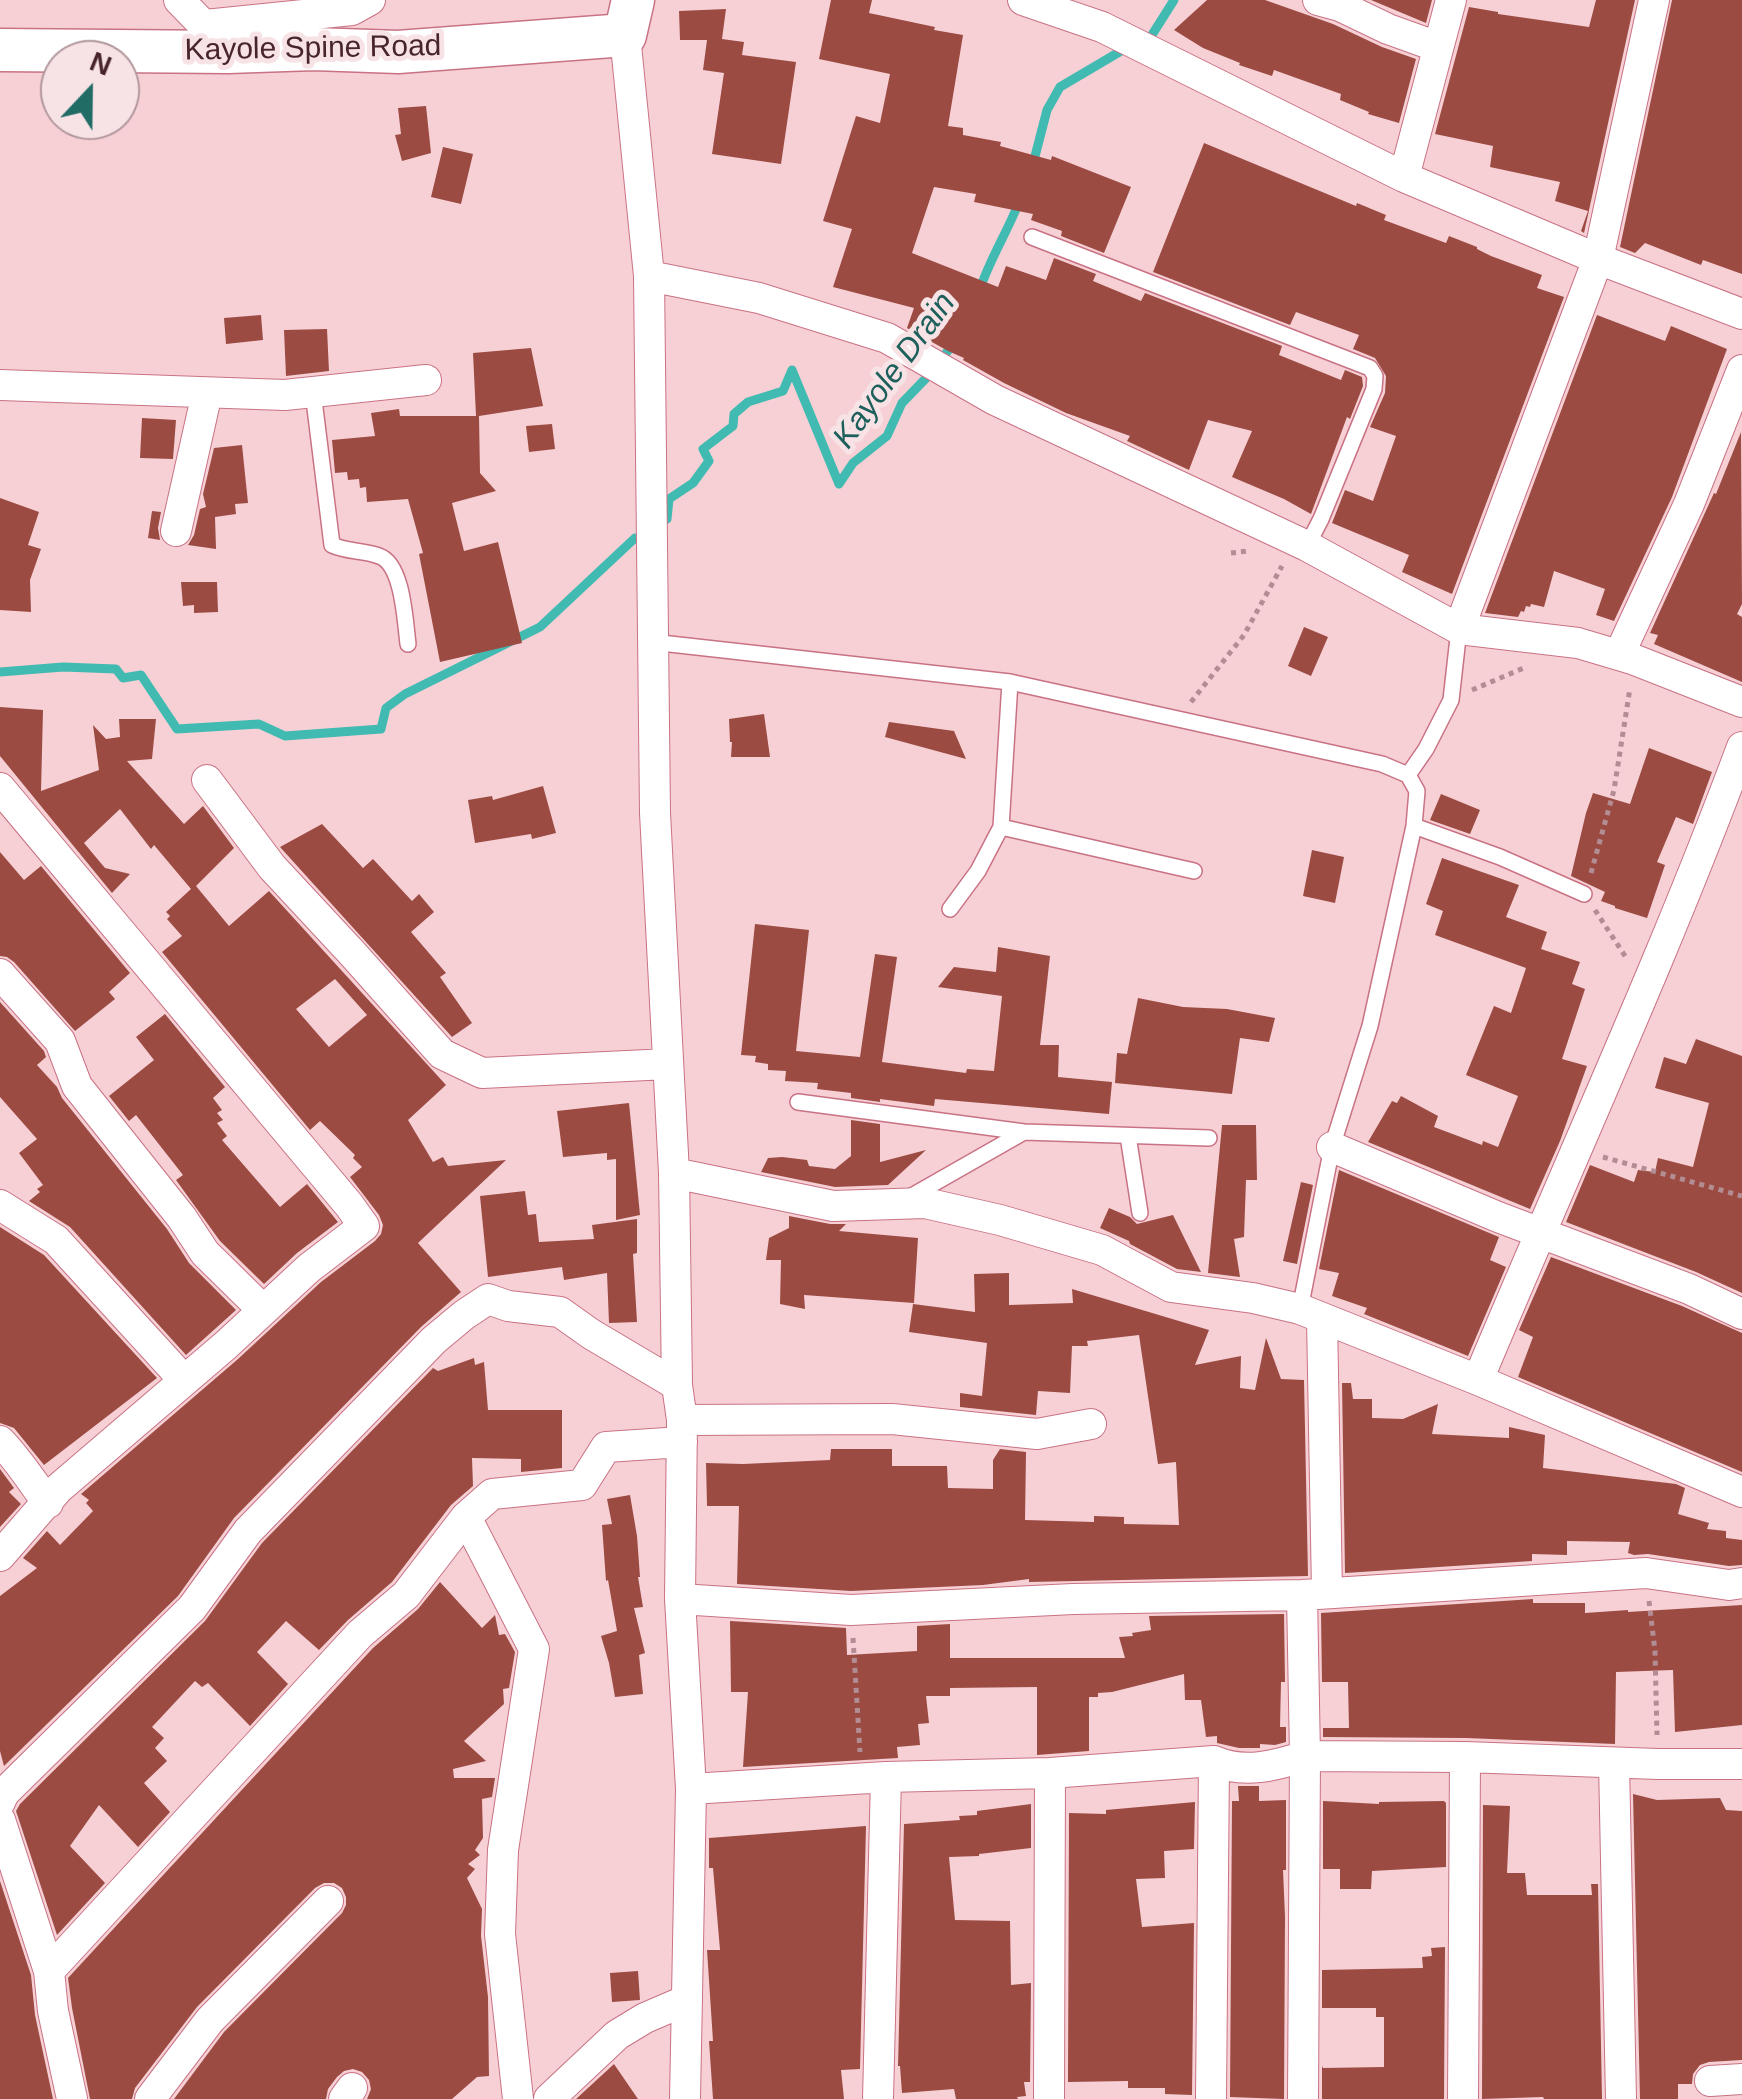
<!DOCTYPE html>
<style>
body{margin:0}
#map{position:relative;width:1742px;height:2099px;overflow:hidden;background:#f7d0d6;font-family:Helvetica,sans-serif}
canvas{display:block}
.north{position:absolute;left:40px;top:40px;width:100px;height:100px;box-sizing:border-box;background:#f7e3e6;border:2px solid #b1979c;border-radius:50%;rotate:22deg;font-size:28px;font-weight:700;line-height:40px;text-align:center;color:#48252c}
.north::after{content:'';display:block;margin:auto;width:35px;height:45px;background:#226c66;clip-path:polygon(50% 0,100% 100%,50% 72%,0 100%)}
</style>
<div id="map">
<canvas width="1742" height="2099"></canvas>
<div class="north">N</div>
</div>
<script>
const ctx = document.querySelector('canvas').getContext('2d');
ctx.lineJoin = 'round';
function strokePath(path, color, width, dash) { ctx.strokeStyle = color; ctx.lineWidth = width; ctx.lineCap = dash ? 'butt' : 'round'; ctx.setLineDash(dash || []); ctx.stroke(path); }
function paint(path, color) { ctx.fillStyle = color; ctx.fill(path, 'evenodd'); }
function write(font, color, halo, rows, align = 'center') {
  ctx.font = font + ' Helvetica,sans-serif'; ctx.lineWidth = 10; ctx.setLineDash([]); ctx.textBaseline = 'middle'; ctx.strokeStyle = halo; ctx.fillStyle = color; for (const [text, x, y, turn = 0] of rows) {
    ctx.save(); ctx.translate(x, y); ctx.rotate((+turn || 0) * Math.PI / 180); ctx.textAlign = isNaN(turn) ? turn : align; if (halo) ctx.strokeText(text, 0, 0); ctx.fillText(text, 0, 0); ctx.restore();
  }
}
const stream = new Path2D(`
 M1150 38 1174 0
 M1033 164 1047 110 1060 87 1121 51
 M979 292C989 260 1007 233 1019 202
 M667 519 669 499 693 483 709 461 703 449 733 426 734 414 748 402 783 391 792 370 839 484 853 463 887 436 902 403 933 371 955 341
 M0 672 63 667 116 669 123 678 141 675 177 729 259 724 285 736 381 729 386 708 405 694 540 627 635 538`);
const building = new Path2D(`
 M831 0H872L869 13 935 27 934 30 963 35 948 126 963 128V135L1001 142 1000 146 1051 160 1052 156 1131 187 1104 253 1061 236 1062 231 1031 220 1033 214 974 202 976 194 934 187 912 253 998 287 1006 266 1046 280 1054 258 1096 274 1093 281 1141 301 1145 293 1282 346 1279 355 1341 380 1345 370 1362 377 1363 386 1350 419 1347 417 1311 514 1284 499 1232 477 1252 431 1208 420 1189 470 1127 441 1130 436 1066 413 1004 383 963 360 964 358 948 351 907 328 914 308 833 287 852 229 823 221 856 116 880 123 890 74 819 59Z
 M1207 0H1265L1333 24 1382 47 1416 59 1399 123 1368 114 1369 112 1340 100 1341 94 1274 70 1272 76 1239 65 1240 63 1203 48 1174 30Z
 M1371 0H1432L1426 23Z
 M1596 0H1635L1584 233 1581 231 1588 211 1555 201 1560 182 1490 167 1493 146 1435 134 1469 7 1498 12V14L1589 27Z
 M1672 0H1742V274L1703 260 1701 265 1645 243 1635 253 1620 247Z
 M726 9 722 39 744 42 742 55 796 62 781 164 712 154 724 73 703 70 707 40H680L679 11Z
 M426 106 431 153 402 161 395 135 401 134 398 108Z
 M1204 143 1356 206 1357 203 1386 215 1384 220 1446 243 1449 236 1477 247V249L1491 256 1542 275 1537 288 1564 297 1452 594 1402 572 1409 555 1332 523 1345 490 1373 501 1396 436 1370 427 1385 393 1386 376 1375 358 1353 349 1359 335 1296 312 1290 325 1153 272Z
 M443 147 473 154 461 204 431 197Z
 M261 315 263 340 226 344 224 318Z
 M1597 315 1665 341 1671 326 1727 349 1672 497 1614 621 1596 615 1605 589 1554 571 1544 607 1531 604 1530 607 1526 606 1524 612 1521 611 1518 617 1485 613Z
 M327 329 329 371 286 376 284 330Z
 M531 348 543 406 479 416 480 473 496 491 452 503 464 551 498 542 522 643 440 662 419 554 423 553 408 499 367 502 366 487 360 488 359 479 348 480 347 472 335 473 332 440 375 436 371 413 399 409 400 416H476L473 353Z
 M142 418 176 420 173 459 140 458Z
 M552 424 555 449 529 452 526 426Z
 M1741 432 1742 604 1737 614 1742 617V682L1654 644 1658 635 1650 633 1714 493 1716 494Z
 M242 445 248 503 235 504 236 514 215 517 216 549 188 545 194 535 200 509 206 507 203 494 214 448Z
 M0 498 39 512 28 545 41 549 30 580 31 612 0 610Z
 M152 511 161 512 158 528 160 540 148 538Z
 M181 582H217L218 612 194 613V605L183 606Z
 M1304 627 1328 637 1311 676 1288 666Z
 M0 707 43 710 41 791 99 770 93 725 106 739 120 737 119 719H156L152 759 127 761 184 824 203 806 234 848 196 886 229 926 269 891 446 1085 408 1120 433 1162 443 1157 448 1166 506 1160 418 1243 461 1292 421 1327 234 1518 178 1596 4 1766 0 1751V1596L37 1568 23 1558 47 1531 60 1545 93 1511 86 1503 89 1500 81 1494 238 1359 321 1282 375 1241 381 1234 383 1225 379 1215 350 1177 362 1167 353 1158 355 1155 320 1121 310 1130 162 952 182 936 167 919 170 916 166 912 191 889 154 845 151 849 120 809 84 843 105 868 130 874 112 893 0 756ZM335 979 367 1015 329 1047 296 1009Z
 M764 714 770 757H731L732 742H730L729 719Z
 M889 722 954 731 966 759 885 737Z
 M1649 748 1712 772 1693 824 1676 817 1657 862 1665 865 1647 918 1615 908V906L1601 901 1605 892 1571 876 1586 813 1593 793 1630 804Z
 M543 786 556 833 532 839 531 834 475 843 468 800 492 796 493 800Z
 M1441 794 1480 810 1470 834 1430 820Z
 M322 824 363 868 373 859 412 901 419 894 434 912 411 932 446 973 440 977 472 1023 452 1037 280 847Z
 M1312 850 1344 857 1335 903 1303 896Z
 M0 852 24 880 41 866 130 973 109 992 115 999 75 1031 14 962 7 957 0 956Z
 M1442 858 1519 885 1506 917 1547 932 1541 949 1580 962 1572 984 1585 989 1562 1059 1587 1066 1560 1141 1530 1209 1368 1142 1392 1101 1397 1103 1401 1096 1438 1116 1434 1127 1482 1145 1483 1141 1498 1147 1518 1096 1466 1075 1494 1006 1511 1013 1526 968 1435 935 1443 911 1426 904Z
 M755 924 809 930 796 1051 860 1057 875 954 897 957 882 1062 966 1073 967 1069 994 1071 1002 996 938 987 954 967 996 972 998 947 1050 956 1040 1045H1059L1058 1077 1112 1082 1109 1114 935 1099 934 1106 880 1099V1102L851 1098V1093L817 1089 818 1083 785 1081 786 1071 768 1070V1064L755 1062 756 1056 741 1055Z
 M1138 998 1183 1007 1227 1009 1275 1018 1269 1042 1240 1038 1232 1094 1115 1083 1117 1053 1127 1054Z
 M0 1002 44 1051 46 1057 37 1065 57 1087 62 1098 167 1229 189 1263 236 1310 186 1355 70 1227 29 1201 40 1192 37 1189 43 1185 19 1153 37 1139 0 1097Z
 M165 1014 225 1087 213 1098 222 1110 217 1113 223 1120 217 1123 227 1136 222 1140 280 1207 307 1184 338 1222 297 1253 264 1284 220 1241 176 1180 183 1175 136 1115 129 1121 109 1096 154 1060 136 1037Z
 M1696 1039 1742 1056V1293L1696 1272 1566 1222 1590 1165 1634 1182 1638 1170 1655 1172 1658 1158 1693 1167 1709 1103 1655 1088 1664 1057 1686 1064Z
 M629 1103 640 1215 616 1220V1159L607 1160V1153L563 1157 557 1111Z
 M851 1120 880 1124V1162L926 1150 888 1185 835 1187 761 1172 768 1158 782 1157 807 1160 809 1166 835 1169 851 1156Z
 M1222 1125H1256L1257 1180H1246L1244 1237 1234 1239 1240 1277 1208 1273Z
 M1339 1170 1499 1237 1490 1260 1506 1267 1468 1356 1364 1314 1367 1308 1332 1296 1339 1273 1319 1269Z
 M1301 1182 1313 1185 1297 1264 1283 1261Z
 M525 1191 528 1215 536 1214 539 1242 594 1239 592 1225 637 1219V1253L633 1254 637 1322 609 1323 607 1273 564 1280 562 1267 488 1277 480 1196Z
 M1109 1208 1130 1217 1137 1224 1173 1215 1201 1272 1177 1269 1130 1244 1129 1241 1100 1228Z
 M789 1216 830 1224H846L839 1231 918 1238 914 1303 804 1295 805 1309 780 1304 781 1260H766L769 1238 789 1228Z
 M0 1227 44 1255 157 1378 44 1465 14 1428 0 1423Z
 M1551 1257 1682 1306 1742 1333V1472L1518 1377 1533 1337 1519 1330Z
 M1009 1273V1305L1073 1303 1072 1289 1209 1330 1195 1365 1241 1356 1240 1388 1255 1390 1266 1338 1281 1379 1304 1380 1308 1576 1029 1582V1579L983 1585 851 1591 737 1584 739 1506H707L706 1463 743 1464 830 1460 831 1449H892V1466H947L948 1488 993 1489V1460L1000 1449 1026 1452 1025 1520 1094 1522V1516L1124 1517V1524L1179 1525 1176 1462 1158 1464 1139 1335 1087 1341 1088 1346H1072L1070 1393 1038 1391 1036 1415 960 1407V1393L982 1396 987 1343 909 1332 913 1304 975 1312 974 1274Z
 M474 1358 475 1365 484 1362 488 1410H562V1468L521 1472V1459L472 1458 473 1486 451 1505 392 1582 348 1620 319 1650 286 1621 257 1652 288 1684 250 1726 208 1683 202 1687 195 1681 152 1727 164 1738 155 1748 167 1761 144 1783 170 1812 138 1847 99 1805 70 1846 105 1883 57 1935 16 1811 20 1804 205 1621 262 1543 433 1368 438 1371Z
 M1342 1383H1351L1353 1399H1372V1418L1403 1419 1438 1404 1432 1434 1509 1438V1427L1545 1435 1543 1468 1676 1484 1685 1488 1678 1514 1709 1523 1707 1529 1726 1531V1538L1742 1540V1565L1729 1566 1648 1554 1634 1555 1628 1553 1630 1542 1567 1541V1555L1532 1554V1561L1345 1573Z
 M0 1469 14 1488 9 1492 21 1504 0 1527Z
 M630 1495 637 1536 640 1577H638L643 1607 634 1608 645 1653 639 1655 643 1694 615 1697 609 1663 601 1636 617 1631 608 1580 606 1581 602 1525 612 1524 607 1499Z
 M440 1582 482 1628 495 1615 499 1635 505 1634 515 1652 509 1688 503 1689 504 1704 464 1741 486 1761 453 1769 454 1778H495L492 1797 482 1799 483 1838 475 1850 480 1855 468 1864 475 1869 467 1878 482 1909 481 1936 488 1997 489 2076 477 2077 452 2099H367L371 2089 369 2080 362 2072 353 2069 344 2071 337 2077 328 2089 326 2099H174L224 2032 342 1913 346 1905V1897L342 1888 334 1883H324L315 1888 197 2007 135 2088 132 2099H90L72 2008 68 1978 373 1648 418 1609Z
 M1533 1599V1603H1585V1613L1628 1610V1612L1742 1605V1725L1675 1732 1673 1670 1616 1672 1615 1744 1466 1738 1323 1737V1728H1349L1348 1682H1322L1321 1613Z
 M1284 1614 1285 1682H1281L1280 1727H1286V1742L1275 1745 1260 1744V1748H1239L1217 1743V1736L1206 1737 1201 1700H1185L1184 1674 1112 1692 1098 1693V1697H1089V1751L1037 1755V1687L950 1688V1696H926L929 1723 918 1724 920 1745 897 1747 898 1758 743 1767 748 1692H731L730 1621 846 1628 847 1655 917 1651V1626L950 1624V1658H1125L1119 1637 1133 1636 1132 1633 1151 1630 1149 1616Z
 M1238 1786H1259V1801L1286 1800V1870H1283L1285 1917 1284 2099 1230 2097 1232 1801H1239Z
 M1633 1794 1657 1800 1720 1798 1726 1810 1742 1811V2060L1709 2062 1700 2065 1693 2074 1692 2084H1678V2099H1640Z
 M1323 1801 1379 1804V1802L1444 1801 1446 1803V1867L1372 1871 1371 1889H1340V1869H1323Z
 M1195 1802 1194 1849 1164 1851 1165 1878 1136 1879 1142 1927 1194 1923 1192 2095 1165 2094V2088H1128V2081L1068 2082 1069 1813 1106 1814V1810Z
 M1031 1804V1848L979 1854V1856L949 1857 955 1920 1010 1921 1011 1985 1031 1983 1030 2082H1024L1026 2096 1017 2097 1018 2099H956L954 2089 902 2093 900 2066H898L904 1824 960 1820 959 1816 977 1815V1811Z
 M1483 1805 1510 1806 1507 1873H1525L1527 1895H1592L1591 1884H1598L1602 2099H1544L1543 2097 1482 2099Z
 M866 1826 860 2069 841 2070 844 2099H713L709 2041H713L707 1950H720L713 1868H709V1838Z
 M0 1881 31 1975 35 2015 53 2099H0Z
 M1445 1947 1444 2099H1322V2066L1323 2068 1384 2067V2017H1376V2008H1322V1970L1423 1968 1422 1957 1432 1956 1431 1948Z
 M638 1971 640 2000 612 2002 610 1973Z
 M614 2064 638 2099H576Z`);
const path = new Path2D(`
 M1231 553 1248 551
 M1472 690 1526 667
 M1191 702 1244 635 1282 566
 M1591 873 1614 790 1630 688
 M1595 910 1627 959
 M1603 1157 1742 1196
 M1649 1601 1655 1651 1657 1735
 M853 1638 860 1752`);
const service = new Path2D(`
 M1032 237 1370 368 1375 376 1374 389 1321 519 1307 546
 M313 392 332 545C347 552 363 550 379 556 403 564 405 621 408 644
 M652 642 1010 682 1382 764 1408 775 1417 791 1414 826 1370 1026 1332 1147 1300 1309
 M1408 775 1426 749 1451 700 1459 629
 M1414 826 1500 857 1584 894
 M1001 827 1194 871
 M950 909 978 871 1001 827 1010 682
 M798 1102 1024 1132 910 1197
 M1024 1132 1209 1138
 M1128 1136 1140 1213`);
const minor = new Path2D(`
 M179 0 219 41
 M1023 0 1102 27 1404 177 1598 259 1742 314
 M1318 0 1340 6 1388 29 1438 47
 M205 25 352 10 370 0
 M625 35 649 276 655 813 674 1173 677 1385 682 1420 680 1599 691 1789 685 2099
 M1404 177 1451 0
 M649 276 759 298 887 338 995 400 1307 546 1459 629 1578 643 1635 660 1742 702
 M0 385 285 395 426 380
 M176 531 207 393
 M1459 629 1598 259 1654 0
 M1619 655 1689 504 1742 370
 M207 780 272 867 352 953 442 1054 482 1073 668 1064
 M0 788 349 1205 364 1226 309 1268 226 1345 59 1488 0 1556
 M0 974 60 1041 77 1086 182 1218 205 1253 262 1309
 M1332 1147 1498 1217 1689 1289 1742 1314
 M674 1173 833 1206 925 1203 1000 1220 1102 1250 1171 1287 1253 1298 1300 1309 1478 1380 1742 1492
 M0 1205 56 1240 183 1379
 M1322 1319 1327 1592
 M1478 1380C1566 1169 1662 962 1742 747
 M682 1420 892 1419 1037 1434 1091 1424
 M0 1441C18 1459 32 1482 48 1503
 M466 1517 534 1649 503 1850 500 1934 518 2099
 M1302 1595 1305 1756 1303 2099
 M680 1599 851 1610 1073 1599 1302 1595 1646 1573 1729 1585 1742 1583
 M1614 1763 1621 2099
 M691 1789 886 1777 1050 1773 1214 1761C1244 1774 1275 1766 1305 1756L1465 1757 1658 1764H1742
 M0 1802 4 1793 192 1608 248 1531 434 1340 464 1315 488 1299 508 1306 560 1312 591 1334 677 1385
 M0 1820 49 1971 53 2011 72 2099
 M49 1971 360 1634 406 1595 466 1517 492 1494 582 1485 606 1447 682 1442
 M1710 2081 1742 2079
 M150 2099 210 2020 328 1901
 M344 2099 352 2088
 M549 2099 617 2035 645 2018 687 2000
 M878 2099 886 1777
 M1049 2099 1050 1773
 M1211 2099 1214 1761
 M1463 2099 1465 1757`);
const secondary = new Path2D(`
 M0 50 228 52 314 49 398 52 625 35 633 0`);
const streetNames = [
 ["Kayole Spine Road",313,49,-1]
];
const waterNames = [
 ["Kayole Drain",895,371,-54]
];
strokePath(stream, '#41bbb2', 9);
paint(building, '#9b4b42');
strokePath(service, '#c87283', 18);
strokePath(minor, '#c87283', 32);
strokePath(secondary, '#c87283', 45);
strokePath(path, '#b28d93', 5, [5, 5]);
strokePath(service, '#fff', 15);
strokePath(minor, '#fff', 30);
strokePath(secondary, '#fff', 42);
write('30px', '#48252c', '#f7e3e6', streetNames);
write('italic 32px', '#1d5f5a', '#f7e3e6', waterNames);
</script>
